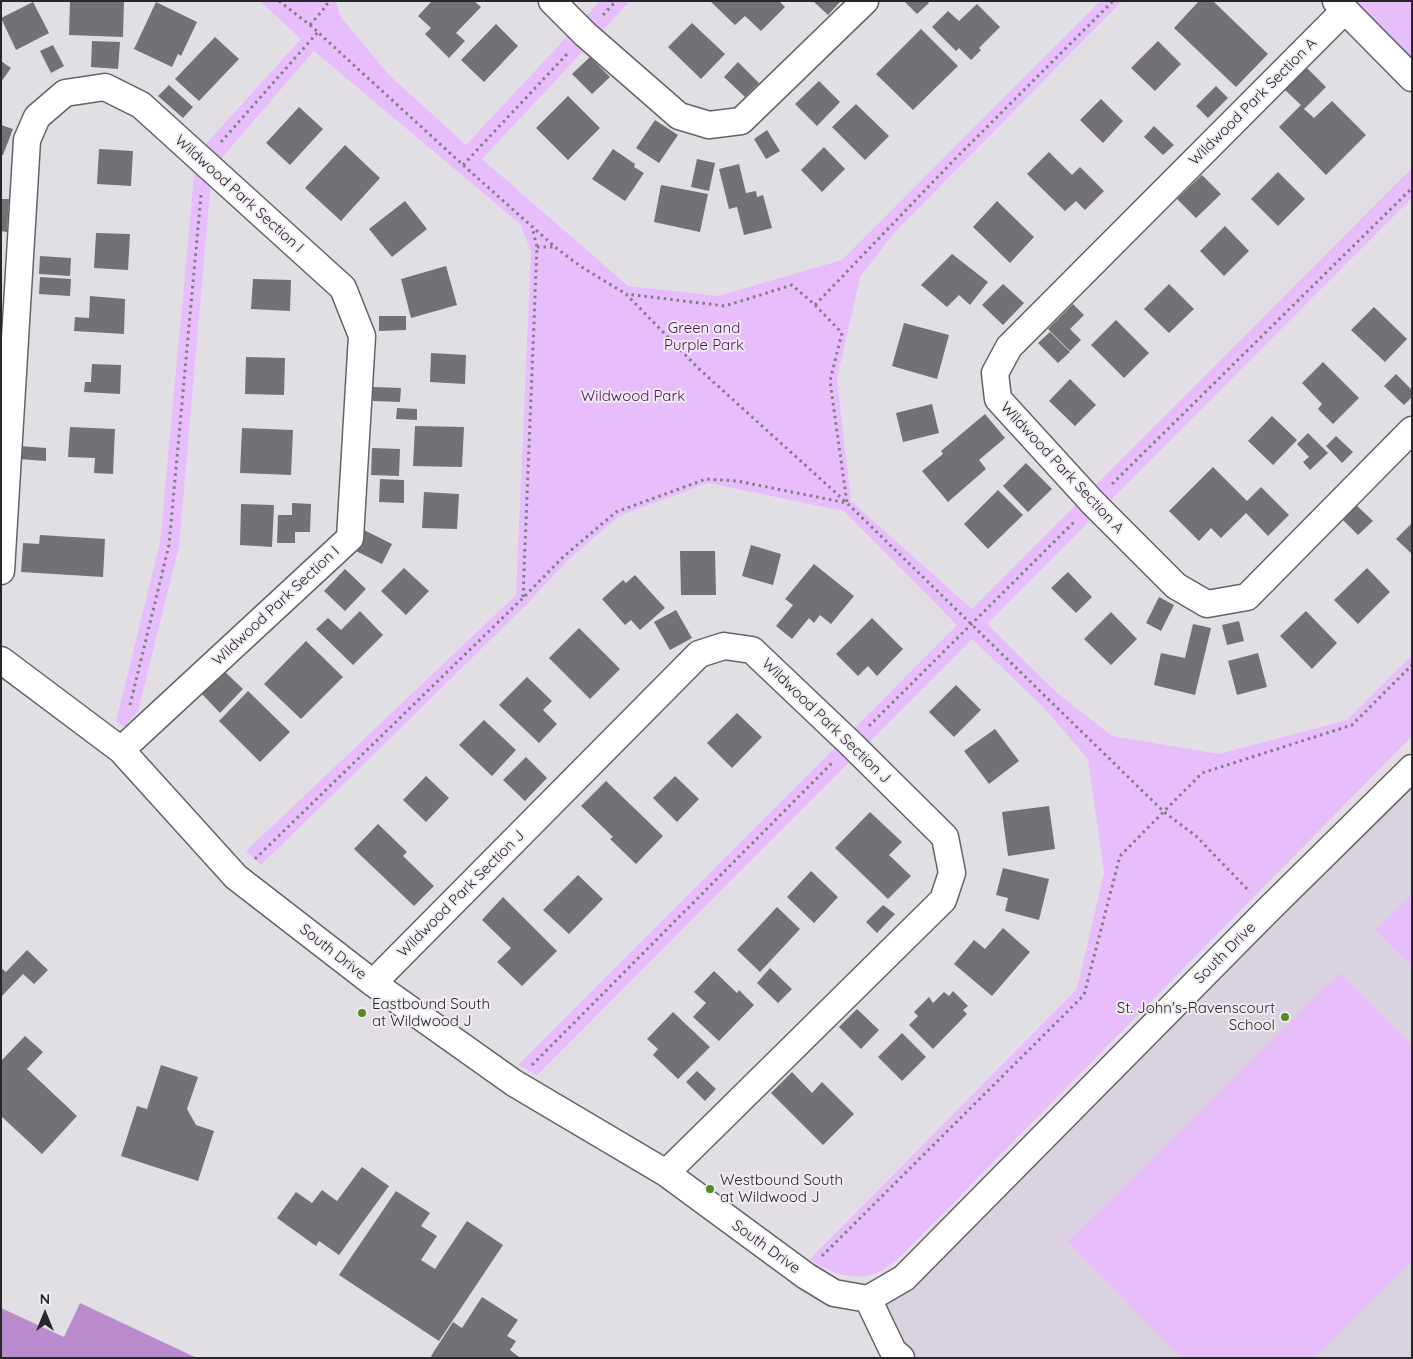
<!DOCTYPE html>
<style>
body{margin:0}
#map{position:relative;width:1413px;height:1359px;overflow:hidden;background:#e2dfe4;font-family:Quicksand,sans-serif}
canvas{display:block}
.frame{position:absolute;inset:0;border:2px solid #272628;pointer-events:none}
.north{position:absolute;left:20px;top:1289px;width:50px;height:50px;-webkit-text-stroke:4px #f0ecf2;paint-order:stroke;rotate:0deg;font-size:14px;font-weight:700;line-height:20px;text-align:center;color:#272628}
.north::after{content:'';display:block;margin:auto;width:18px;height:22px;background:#272628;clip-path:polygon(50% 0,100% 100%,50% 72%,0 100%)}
</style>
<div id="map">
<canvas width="1413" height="1359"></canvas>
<div class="frame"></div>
<div class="north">N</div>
</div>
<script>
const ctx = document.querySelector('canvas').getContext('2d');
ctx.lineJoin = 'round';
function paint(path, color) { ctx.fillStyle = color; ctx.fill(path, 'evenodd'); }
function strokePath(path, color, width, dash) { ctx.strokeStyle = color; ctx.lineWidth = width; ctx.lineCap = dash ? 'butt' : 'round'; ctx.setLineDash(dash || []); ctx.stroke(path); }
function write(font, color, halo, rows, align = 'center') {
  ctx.font = font + ' Quicksand,sans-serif'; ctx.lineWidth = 4; ctx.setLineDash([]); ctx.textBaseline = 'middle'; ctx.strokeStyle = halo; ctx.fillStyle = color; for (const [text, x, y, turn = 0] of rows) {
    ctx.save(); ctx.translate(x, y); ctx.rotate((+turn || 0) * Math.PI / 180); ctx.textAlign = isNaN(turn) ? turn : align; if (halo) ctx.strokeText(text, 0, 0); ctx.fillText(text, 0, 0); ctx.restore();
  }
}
const built = new Path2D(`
 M1412 756V1358H910L868 1299Z`);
const green = new Path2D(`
 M260 1H336L340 16 388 74 466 145 600 1H630L482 159 628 286 718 296 842 260 1100 1H1122L893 234 860 277 837 379 851 501 972 609 1412 168V198L987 624 1057 693 1112 736 1219 754 1347 720 1412 655V736L901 1256C894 1261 888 1267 881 1271 858 1283 830 1274 810 1259L1077 989 1104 873 1088 759 1042 706 972 639 537 1075 518 1065 957 625 844 511 708 483 619 516 568 560 528 603 261 865 246 851 516 595 531 251 520 224 314 51 212 169 179 546 138 712 124 727 116 721 160 543 196 155 301 39Z
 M1356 1H1412V60Z
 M1412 894V967L1375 930Z
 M1340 973 1412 1046V1261L1314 1358H1182L1068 1242Z`);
const water = new Path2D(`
 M80 1303 197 1358H1V1308L64 1337Z`);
const building = new Path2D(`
 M70 1H124L123 37 69 35Z
 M432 1H474L481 7 456 33 465 41 449 58 425 34 431 28 418 16Z
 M710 1H779L785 7 761 31 745 16 735 25Z
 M813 1H841L828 15Z
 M904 1H927L929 3 917 14Z
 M1199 1H1213L1268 54 1236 87 1174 28Z
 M33 2 49 33 16 50 1 18Z
 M156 2 197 22 181 56 178 54 172 67 134 49Z
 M977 4 1000 27 979 48 981 50 971 60 959 48 956 51 932 27 948 11 959 21Z
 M692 23 725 54 701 79 668 47Z
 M496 24 518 46 484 82 461 60Z
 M921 29 958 66 913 110 876 74Z
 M215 37 239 59 199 101 175 79Z
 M92 41 120 42 118 69 91 67Z
 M1158 41 1181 64 1155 91 1131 68Z
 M53 45 64 66 51 73 40 51Z
 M590 57 610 77 592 94 572 74Z
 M1 61 11 68 1 82Z
 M738 62 759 83 745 97 724 77Z
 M1307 68 1326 87 1304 109 1314 118 1332 101 1366 135 1326 175 1279 127 1301 105 1285 90Z
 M819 81 840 102 817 126 795 104Z
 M169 85 193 107 183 118 158 96Z
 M1216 86 1228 98 1208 118 1196 106Z
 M568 96 600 128 568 160 536 128Z
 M1101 99 1123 121 1103 143 1080 120Z
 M856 104 889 136 865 160 832 127Z
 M299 107 323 129 290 165 266 143Z
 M655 120 678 135 659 163 636 148Z
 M1 125 13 129 3 155H1Z
 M1154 126 1174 145 1163 155 1144 137Z
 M767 130 780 151 766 159 754 139Z
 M345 145 380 178 341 221 305 188Z
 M824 147 845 169 822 192 801 170Z
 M99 149 133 151 131 186 97 184Z
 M613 149 635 164 634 167 644 173 625 201 592 179Z
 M1049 152 1072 175 1080 167 1104 191 1085 210 1076 201 1065 211 1027 174Z
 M697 159 715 163 709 191 691 187Z
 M739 164 746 193 756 191 757 197 763 195 772 228 744 235 737 207 729 209 719 169Z
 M1278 172 1305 199 1278 226 1251 199Z
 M1202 175 1221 194 1196 218 1177 199Z
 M661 185 708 194 700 232 654 222Z
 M1 199H9L7 232 1 231Z
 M405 201 427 229 392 257 369 229Z
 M997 201 1034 237 1010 263 973 227Z
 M1225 226 1249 251 1224 276 1200 251Z
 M96 233 130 234 128 270 94 268Z
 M952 254 988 282 970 305 959 295 947 307 921 285Z
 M40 256 71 258 70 276 39 274Z
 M446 266 457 305 411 318 401 279Z
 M40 277 71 279 70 296 39 294Z
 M253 279 291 280 290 311 251 309Z
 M1003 284 1024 303 1003 325 982 305Z
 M1169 284 1194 309 1169 333 1144 309Z
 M90 296 125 299 124 334 74 331 75 317 89 318Z
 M1073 304 1084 315 1070 329 1081 340 1070 351 1048 329Z
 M1374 307 1407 339 1385 362 1351 330Z
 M379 316H406V330L379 331Z
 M1116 320 1149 353 1124 378 1091 345Z
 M904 323 949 335 937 379 892 366Z
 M1050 332 1070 352 1058 363 1038 343Z
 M431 353 466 355 465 384 430 382Z
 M246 357 285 358 284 395 245 394Z
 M1323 362 1359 398 1333 424 1318 409 1322 404 1302 383Z
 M92 364 121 365 120 394 84 392 85 382H91Z
 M1396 374 1412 390V397L1404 405 1384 386Z
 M1070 379 1096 405 1075 426 1049 401Z
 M373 387 401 388 400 402 373 401Z
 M932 404 939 433 903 442 896 413Z
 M397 408 417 409V420L396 419Z
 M985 414 1005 438 979 460 986 469 948 502 922 471 943 454 941 451Z
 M1272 416 1297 440 1273 465 1248 441Z
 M415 426 464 427 462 467 413 466Z
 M70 427 115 429 113 474 94 473 95 458 68 457Z
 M242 428 293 430 291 475 240 473Z
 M1308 433 1328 453 1310 470 1303 462 1309 457 1297 444Z
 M1336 436 1353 452 1342 463 1326 446Z
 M19 446 46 448V461L18 459Z
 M372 448 400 449 399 476 371 475Z
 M1026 463 1052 489 1028 512 1003 486Z
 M1213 467 1247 501 1261 487 1289 515 1268 536 1246 513 1221 538 1211 528 1199 541 1169 511Z
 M380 479 404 480V503L379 502Z
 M998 490 1023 515 988 549 964 524Z
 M424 492 459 494 457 529 422 528Z
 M292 503 311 504 310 532H295V543H277L278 515H292Z
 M1354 503 1373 521 1358 535 1340 517Z
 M241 504 274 505 272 547 240 545Z
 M1412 523V554L1396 539Z
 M364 530 392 544 382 564 354 550Z
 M40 535 105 539 103 577 21 572 23 543 39 544Z
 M751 545 781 554 773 585 742 576Z
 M680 551H715L716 595H681Z
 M814 564 854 596 831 624 820 615 814 623 809 618 792 639 776 626 793 605 785 599Z
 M404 568 429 591 406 615 381 591Z
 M1367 568 1390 592 1358 624 1334 600Z
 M345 569 366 589 345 611 324 591Z
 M1068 572 1092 597 1076 613 1051 588Z
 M635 575 665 608 640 630 631 620 625 625 602 599 623 580 626 583Z
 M1159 597 1174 605 1161 631 1146 623Z
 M676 610 692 638 670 650 654 622Z
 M360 611 383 635 353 665 316 629 328 618 341 630Z
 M1306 611 1337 643 1312 669 1280 636Z
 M1111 612 1137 639 1111 665 1084 639Z
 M872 618 903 649 877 676 868 666 858 676 836 654Z
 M1239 621 1244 641 1227 645 1222 625Z
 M1193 624 1211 628 1195 695 1154 685 1161 653 1185 658Z
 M579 628 620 669 590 699 549 658Z
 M306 641 343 677 301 719 264 684Z
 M1258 653 1267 687 1237 695 1228 661Z
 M224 671 243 689 220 713 201 693Z
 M527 677 552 701 543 710 557 724 539 743 499 705Z
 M956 685 981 710 954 737 929 712Z
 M248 691 290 732 260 762 219 721Z
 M737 713 762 737 732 768 707 743Z
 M484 720 516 750 492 776 459 745Z
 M995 729 1019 761 989 784 964 751Z
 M526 757 547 778 525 801 503 780Z
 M426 776 449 798 426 822 403 800Z
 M675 776 699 799 677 822 653 798Z
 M606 781 663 836 636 864 610 839 613 837 581 806Z
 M1049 806 1055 849 1008 856 1002 812Z
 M870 812 902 842 889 855 911 876 888 899 835 848Z
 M378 824 407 852 403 856 434 886 414 906 354 849Z
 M1003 868 1049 879 1039 920 1005 911 1008 898 996 895Z
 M811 871 838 897 814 923 787 897Z
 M578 875 603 899 569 934 543 910Z
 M503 897 557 951 522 986 497 962 511 948 482 920Z
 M883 905 895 914 877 933 866 922Z
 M777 907 800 929 760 972 737 950Z
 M1003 928 1030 952 992 996 954 964 974 940 985 949Z
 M27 950 48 970 34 984 23 974 1 997V968L6 972Z
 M770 968 792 989 778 1003 757 983Z
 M714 971 737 993 739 990 754 1005 719 1041 693 1017 706 1003 694 992Z
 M953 991 968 1006 963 1010 967 1014 933 1049 909 1025 918 1016 914 1012 929 997 933 1003 944 992 949 996Z
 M857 1009 879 1030 861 1049 839 1027Z
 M673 1012 710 1047 678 1079 653 1055 658 1049 647 1039Z
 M902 1033 926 1057 902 1081 878 1057Z
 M25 1036 43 1052 27 1069 77 1116 42 1154 1 1116V1061Z
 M161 1065 198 1077 187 1109 196 1125 214 1131 198 1181 121 1156 137 1106 147 1109Z
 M697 1071 716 1089 705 1101 686 1082Z
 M792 1072 812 1093 822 1082 854 1114 823 1145 771 1093Z
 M362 1167 389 1186 339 1255 319 1241 316 1246 277 1218 296 1192 312 1203 322 1190 337 1201Z
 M396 1191 430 1213 421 1226 437 1236 421 1260 435 1269 467 1221 503 1245 439 1341 339 1275Z
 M482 1297 518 1320 507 1336 516 1341 510 1350 519 1357 518 1358H434L431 1356 453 1322 462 1328Z`);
const path = new Path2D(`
 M279 1 310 25 463 165 555 247 580 266 626 294 698 368 847 503 1164 812 1196 836 1250 892
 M603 15 616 1
 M310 25 327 5 326 1
 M221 142 318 32
 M463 165 568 53
 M537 247H554
 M815 305 954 160 1113 1
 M1112 484 1412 188
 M523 597 537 247 532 227
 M130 705 169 545 201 195
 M869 726 1075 521
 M255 859 523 598 563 557 616 512 706 479 737 481 847 503 830 381 842 333 815 305 792 285 725 306 626 294
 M532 1065 833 762
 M822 1256 1084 995 1120 856 1202 773 1352 725 1412 665`);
const minor = new Path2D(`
 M552 1 585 34 679 116 709 125 741 121 865 1
 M1336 1 1412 78
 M1345 10 1009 347 995 373 998 399 1093 503 1176 586 1207 604 1247 597 1412 430
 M1 571 27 140 37 117 65 93 105 87 141 105 343 288 362 336 350 538 121 750
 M1 660 121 750 236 877 373 983 514 1083 666 1173 806 1276 834 1293 868 1299 904 1278 1268 910 1412 768
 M373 983 699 654 724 646 752 650 851 744 945 837 952 873 943 900 666 1173
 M868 1299 893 1351 901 1358`);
const markers = [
 [362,1013,5,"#518c29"],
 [1285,1017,5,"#518c29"],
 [710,1189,5,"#518c29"]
];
const streetNames = [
 ["Wildwood Park Section A",1253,102,-45],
 ["Wildwood Park Section I",239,194,42],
 ["Wildwood Park Section A",1062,468,47],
 ["Wildwood Park Section I",276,606,-43],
 ["Wildwood Park Section J",826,721,44],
 ["Wildwood Park Section J",461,894,-45],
 ["South Drive",333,952,38],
 ["South Drive",1225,953,-45],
 ["South Drive",766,1247,36]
];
const parkNames = [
 ["Green and",704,328],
 ["Purple Park",704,345],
 ["Wildwood Park",633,396]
];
const poiNames = [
 ["Eastbound South",372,1004],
 ["at Wildwood J",372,1021],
 ["St. John's-Ravenscourt",1275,1008,"right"],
 ["School",1275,1025,"right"],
 ["Westbound South",720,1180],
 ["at Wildwood J",720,1197]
];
paint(built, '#dad2de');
paint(green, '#e8bdfc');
paint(water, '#ba8cce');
paint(building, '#747176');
strokePath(minor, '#656267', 29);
strokePath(path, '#807e82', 3, [2.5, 4]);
strokePath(minor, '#fff', 26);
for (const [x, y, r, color] of markers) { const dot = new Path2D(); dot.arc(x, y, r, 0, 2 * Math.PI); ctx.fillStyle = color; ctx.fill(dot); strokePath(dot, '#f0ecf2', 2); }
write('15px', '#272628', '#f0ecf2', streetNames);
write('15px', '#4b0f60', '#f0ecf2', parkNames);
write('15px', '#272628', '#f0ecf2', poiNames, 'left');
</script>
